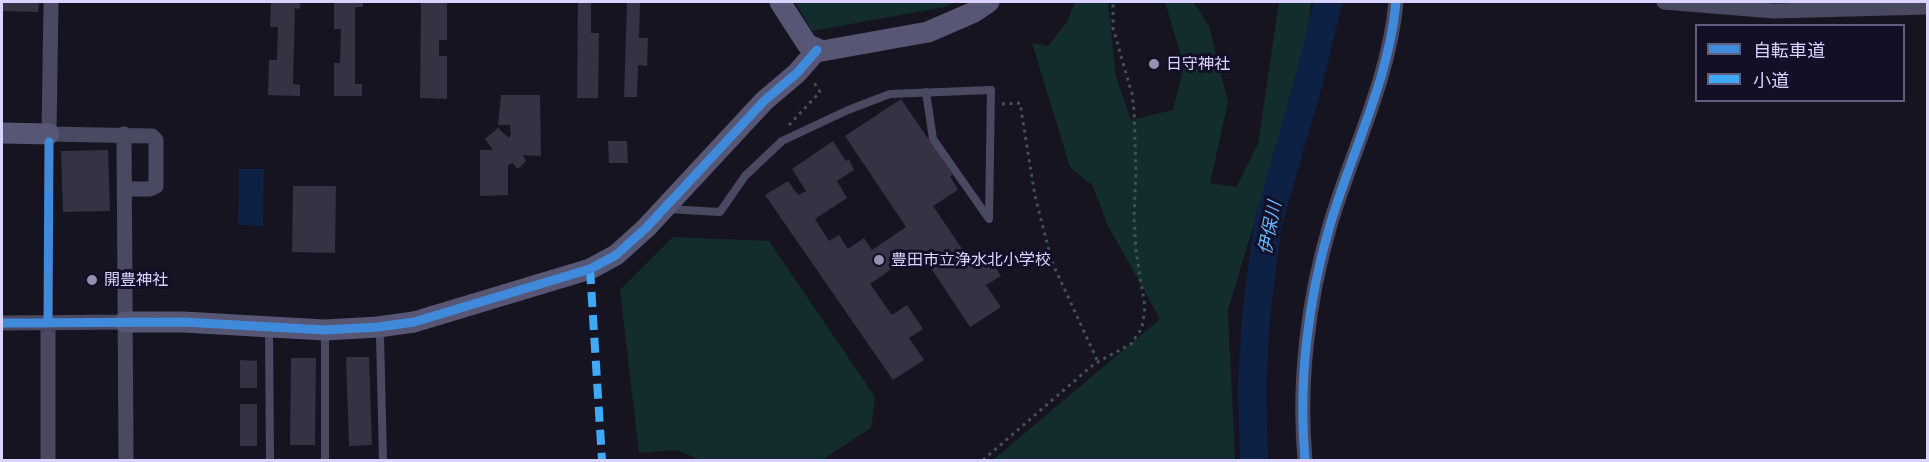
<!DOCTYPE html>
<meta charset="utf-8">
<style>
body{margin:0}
#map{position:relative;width:1929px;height:462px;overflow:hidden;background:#161421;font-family:Lato,"Noto Sans JP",sans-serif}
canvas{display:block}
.frame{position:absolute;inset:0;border:3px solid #d9d4ff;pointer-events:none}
.legend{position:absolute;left:1695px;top:24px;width:210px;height:78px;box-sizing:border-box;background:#130f26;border:2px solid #625e7d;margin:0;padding:8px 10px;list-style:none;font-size:18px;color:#d9d4ff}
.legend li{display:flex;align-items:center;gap:12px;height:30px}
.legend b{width:30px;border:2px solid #625e7d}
</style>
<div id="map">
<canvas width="1929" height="462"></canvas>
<div class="frame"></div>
<ul class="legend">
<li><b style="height:8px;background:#408adc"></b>自転車道</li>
<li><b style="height:8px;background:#3fa9f5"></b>小道</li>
</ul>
</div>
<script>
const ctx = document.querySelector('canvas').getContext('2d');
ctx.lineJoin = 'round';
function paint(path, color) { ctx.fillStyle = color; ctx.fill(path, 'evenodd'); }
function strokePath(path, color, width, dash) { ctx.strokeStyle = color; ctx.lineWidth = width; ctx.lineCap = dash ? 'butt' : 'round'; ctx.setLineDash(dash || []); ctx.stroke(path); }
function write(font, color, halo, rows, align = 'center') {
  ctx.font = font + ' Lato,"Noto Sans JP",sans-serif'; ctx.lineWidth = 6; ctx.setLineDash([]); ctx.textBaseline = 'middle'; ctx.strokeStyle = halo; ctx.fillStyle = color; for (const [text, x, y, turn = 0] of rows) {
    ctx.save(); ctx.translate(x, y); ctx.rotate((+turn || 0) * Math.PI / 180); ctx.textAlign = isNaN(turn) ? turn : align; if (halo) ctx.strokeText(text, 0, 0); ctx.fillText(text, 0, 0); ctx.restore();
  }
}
const green = new Path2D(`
 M795 2H955L945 7 812 31Z
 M1075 2H1108L1116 77 1131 120 1173 110 1184 66 1165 2H1193L1209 26 1228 102 1210 183 1236 187 1258 144 1279 2H1311L1308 30 1271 167 1228 310 1235 460H993L1160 319 1107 224 1093 186 1070 167 1032 43 1048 46 1067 22Z
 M673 237 769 241 875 397 871 428 822 460H701L676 450 639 453 620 290Z`);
const water = new Path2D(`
 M239 169H264L263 226 238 225Z`);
const river = new Path2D(`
 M1254 460 1252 387 1256 316 1268 223 1309 81 1328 2`);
const building = new Path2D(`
 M2 2H39L38 12 2 11Z
 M271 2H300V9L295 8 293 84 300 85V96L268 95 269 60H277L278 27H270Z
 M334 2H363V7H355V84H362V96H334V63H340L341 29H334Z
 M421 2H447V40H439V56H447V99L420 98Z
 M578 2H591V33H599L598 98H577Z
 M627 2H640L639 38H648L647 66 638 65 637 97H624Z
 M501 95H540L541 156 523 155 526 161 518 169 512 163 508 165V195L480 196V150H493L485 139 498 128 509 138 511 134 510 125H498Z
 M901 99 953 175 950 176 958 190 933 206 969 259 985 250 1001 276 986 285 1001 307 970 327 919 250 870 284 892 315 907 305 923 329 909 338 924 360 893 380 765 195 788 181 798 195 806 191 792 169 833 141 846 161 849 159 854 170 837 181 847 198 815 219 829 241 839 235 848 249 864 238 872 250 906 227 845 136Z
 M608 141H627L628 163H609Z
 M108 150 110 211 63 212 61 151Z
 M293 186H336L335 253 292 252Z
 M346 357H369L372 445 349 446Z
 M291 358H316L315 445H290Z
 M240 360 257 361V388H240Z
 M240 404H257V446H240Z`);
const path = new Path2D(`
 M1002 104 1020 103 1035 196 1052 262 1098 362
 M789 125 820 92 813 81
 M983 460 1094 364 1131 344 1142 328 1145 307 1136 252 1134 217 1136 171 1134 110 1132 94 1113 28V2`);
const lane = new Path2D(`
 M668 209 720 212 745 176 782 141 848 110 890 94 991 90 989 219 933 139 926 92
 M378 327 380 336 383 460
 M269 330 270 460
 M325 331V460`);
const street = new Path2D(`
 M51 2 49 134 152 136 156 140V186L150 189H124
 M1664 2 1774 11 1928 7
 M124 134 126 460
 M2 323 125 322
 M48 323V460
 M1305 460C1298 383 1308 299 1330 225 1352 151 1389 80 1396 2`);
const secondary = new Path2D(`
 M780 2 807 44 822 51 928 32 974 12 989 2
 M2 133 49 134
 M125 322H183L325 330 378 327 414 322 590 269 616 255 646 228 764 101 797 73 817 50`);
const quiet = new Path2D(`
 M590 269 602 460`);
const cycleway = new Path2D(`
 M2 323 183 322 325 330 378 327 414 322 590 269 616 255 646 228 764 101 797 73 817 50
 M48 323 49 142
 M1305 460C1298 383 1308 299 1330 225 1352 151 1389 80 1396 2`);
const markers = [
 [1154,64,6,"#9591b1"],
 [879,260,6,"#9591b1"],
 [92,280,6,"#9591b1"]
];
const poiNames = [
 ["日守神社",1166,64],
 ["豊田市立浄水北小学校",891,260],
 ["開豊神社",104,280]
];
const waterNames = [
 ["伊保川",1270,228,-79]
];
paint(green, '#132c2d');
paint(water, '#0d2144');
strokePath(river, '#0d2144', 28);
paint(building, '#343243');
strokePath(path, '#44505f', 3, [3, 4.5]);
strokePath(lane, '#4a4962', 8);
strokePath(street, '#4a4962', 15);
strokePath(secondary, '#575674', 21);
strokePath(quiet, '#3fa9f5', 8, [15, 8]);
strokePath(cycleway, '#408adc', 9);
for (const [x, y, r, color] of markers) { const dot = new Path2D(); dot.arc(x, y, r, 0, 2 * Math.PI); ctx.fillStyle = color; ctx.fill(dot); strokePath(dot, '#130f26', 2); }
write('16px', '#d9d4ff', '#130f26', poiNames, 'left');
write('italic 18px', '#62b6ff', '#130f26', waterNames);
</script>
